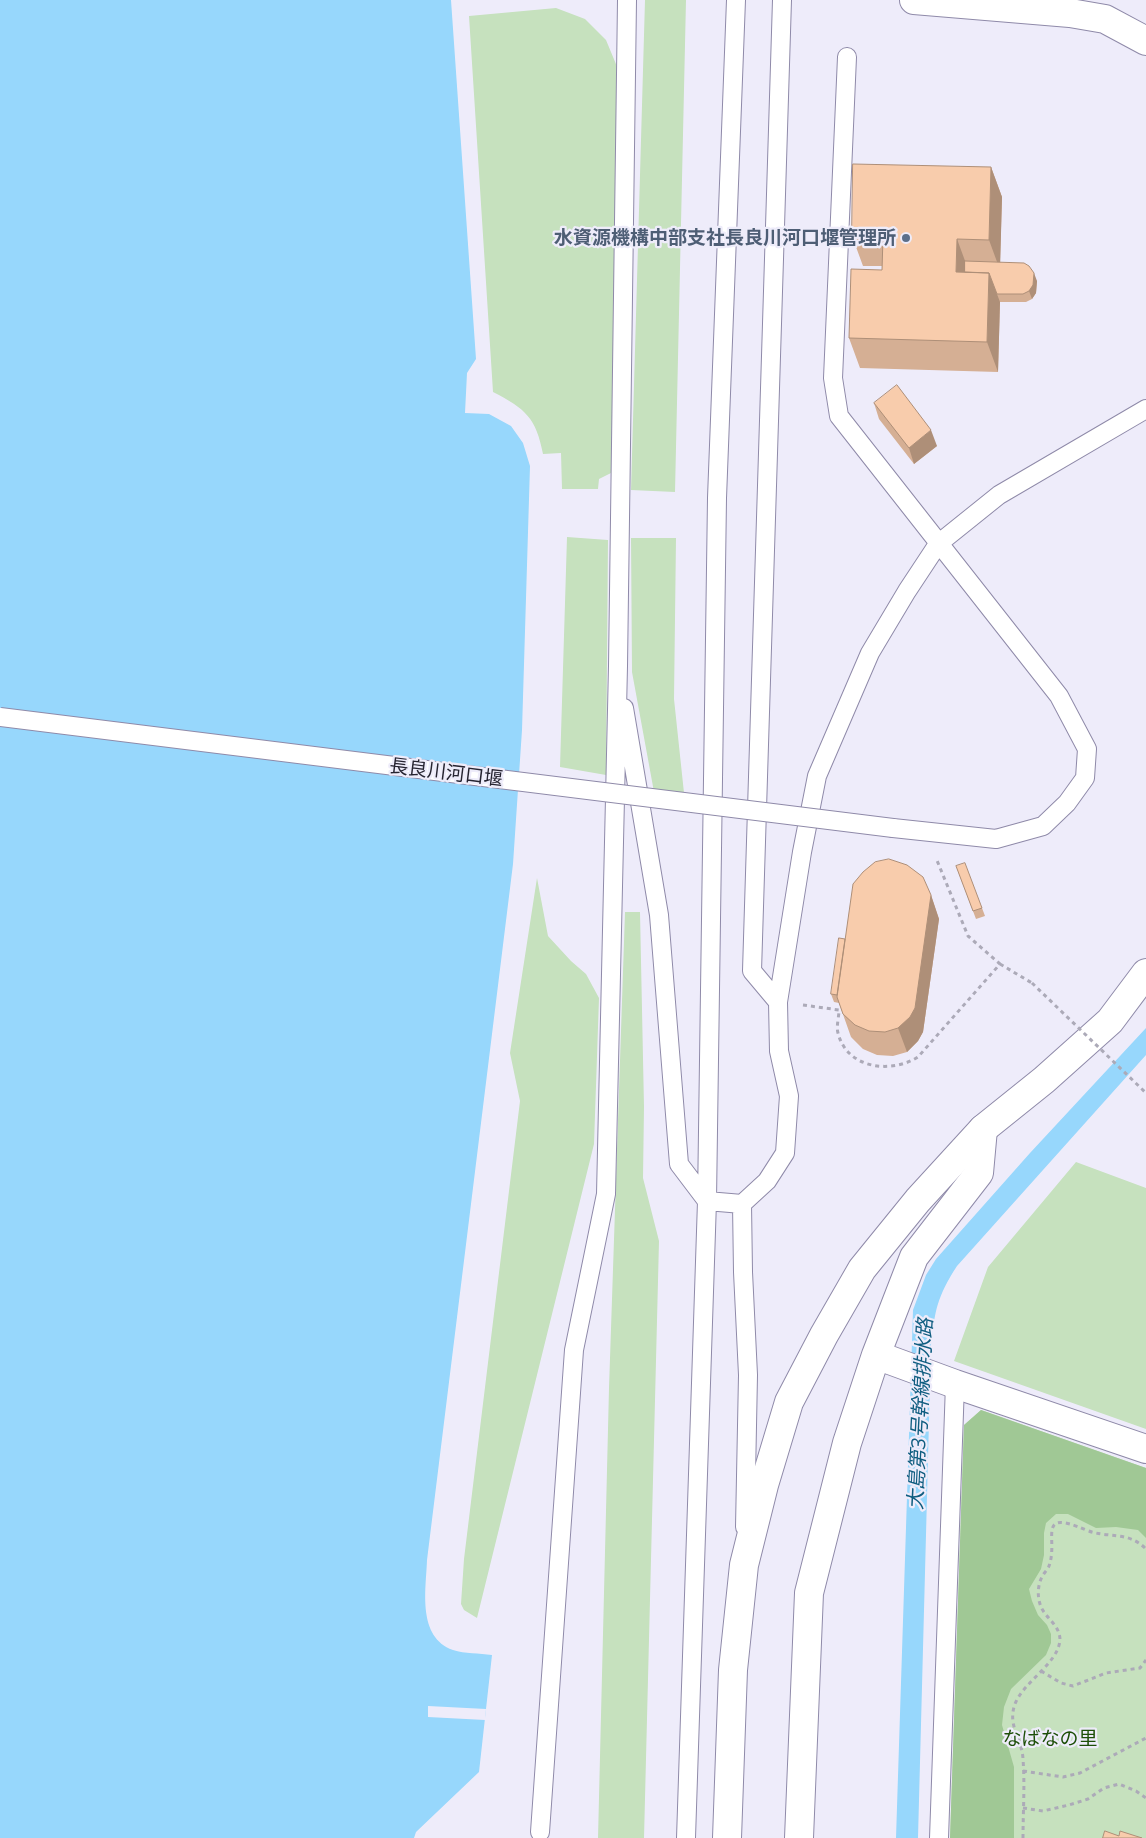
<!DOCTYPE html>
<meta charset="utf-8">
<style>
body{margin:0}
canvas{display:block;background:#eeecfa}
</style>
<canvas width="1146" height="1838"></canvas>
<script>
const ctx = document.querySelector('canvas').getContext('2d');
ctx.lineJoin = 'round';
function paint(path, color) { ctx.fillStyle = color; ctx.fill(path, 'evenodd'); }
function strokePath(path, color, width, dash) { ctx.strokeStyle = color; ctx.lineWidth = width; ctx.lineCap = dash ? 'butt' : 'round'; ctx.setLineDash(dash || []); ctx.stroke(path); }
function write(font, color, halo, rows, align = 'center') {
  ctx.font = font + ' Mulish,"Noto Sans JP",sans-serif'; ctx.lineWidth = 4.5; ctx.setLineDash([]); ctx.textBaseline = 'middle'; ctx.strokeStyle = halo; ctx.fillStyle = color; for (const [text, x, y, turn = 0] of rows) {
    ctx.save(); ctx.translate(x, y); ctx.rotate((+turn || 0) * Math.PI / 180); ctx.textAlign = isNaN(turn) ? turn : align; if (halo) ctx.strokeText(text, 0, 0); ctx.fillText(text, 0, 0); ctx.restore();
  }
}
const green = new Path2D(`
 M645 0H686L675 492 631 490Z
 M556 8 585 19 606 40 618 69 611 473 599 479 598 489H562L561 453 543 454C536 418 526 409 493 392L469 16Z
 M567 537 608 540 606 775 560 767Z
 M631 538H676L674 699 684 793 654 792 632 672Z
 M537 878 548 936 571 961 586 974 599 998 594 1144 477 1618 464 1610 461 1604 464 1559 520 1101 510 1053Z
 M625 912H640L644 1107 643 1178 659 1241 644 1838H598L609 1388Z
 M1076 1162 1146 1188V1429L954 1361 988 1267Z
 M981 1410 1146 1468V1838H950L964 1425Z`);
const forest = new Path2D(`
 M981 1410 1146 1468V1538L1138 1530 1116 1527 1096 1528 1068 1514H1056L1046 1523 1044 1533V1555L1041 1569 1029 1589 1032 1601 1038 1615 1047 1625 1051 1634V1643L1046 1655 1011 1689 1004 1707 1002 1725 1014 1767V1838H950L964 1425Z`);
const water = new Path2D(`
 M0 0H451L476 359 467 373 465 413 489 414 511 426 523 443 530 466 522 730 513 864 427 1560C426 1590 417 1637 453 1650 465 1654 479 1653 492 1655L479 1772 416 1832 414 1838H0Z
 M1146 1028V1055L957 1266C937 1297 935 1310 931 1345L918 1838H896L913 1310 926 1275 936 1259 1030 1153Z`);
const pier = new Path2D(`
 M428 1706 486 1709 485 1720 428 1717Z`);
const path = new Path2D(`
 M1000 964 1032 983
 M803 1005 839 1010C839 1017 836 1027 838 1033 847 1069 891 1074 918 1057L1000 964 968 936 936 858
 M1041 1671 1061 1683 1073 1686 1106 1673 1140 1668 1146 1660
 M1023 1771 1063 1777 1080 1773 1146 1738
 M1023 1808 1043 1811 1069 1805 1088 1799 1104 1788 1119 1784 1136 1791 1146 1798
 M1023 1838C1023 1812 1025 1785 1023 1759 1022 1738 1007 1726 1015 1704 1024 1681 1058 1664 1060 1640 1060 1624 1044 1618 1040 1604 1037 1595 1038 1583 1043 1575 1045 1572 1048 1569 1049 1566 1059 1539 1035 1508 1086 1530 1108 1539 1127 1530 1146 1549`);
const service = new Path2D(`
 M847 57 833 378 839 416 1059 696 1087 749 1085 778 1067 803 1043 826 996 839 893 828
 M624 708 659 915 679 1164 707 1201 742 1204
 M778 1002 752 971 782 0
 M745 1527 748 1375 743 1272 742 1204 767 1181 785 1153 789 1096 779 1051 778 1002 802 852 817 776 870 653 907 591 938 544 999 495 1146 409
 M540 1832 574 1350 606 1194 618 666 627 0
 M686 1838 707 1201 717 498 736 0
 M939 1838 955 1384`);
const minor = new Path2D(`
 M876 1355 955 1384 1146 1449
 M799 1838 809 1593 847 1443 876 1355 914 1257 979 1173 983 1129`);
const tertiary = new Path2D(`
 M914 0 1070 13 1105 19 1146 41
 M727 1838 733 1670 744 1565 764 1485 789 1402 824 1335 862 1269 918 1200 983 1129 1044 1080 1110 1021 1146 973`);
const pathBridge = new Path2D(`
 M1032 983 1146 1093`);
const serviceBridge = new Path2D(`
 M0 717 893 828`);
const wall = new Path2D(`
 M991 167 1002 197 1000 262 1037 281 1036 293 1032 299 1026 302H1000L998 372 860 368 849 338 882 270V266H863L852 236Z
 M874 403 937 446 914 464 879 419Z
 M956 866 982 908 985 916 976 919Z
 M931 895 939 919 923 1032 918 1041 907 1052 893 1056 877 1055 863 1049 851 1037 839 1003 834 1002 831 994 845 939Z`);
const shadedWall = new Path2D(`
 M991 167 1002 197 1000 270 989 240Z
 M957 239 968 269 967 299 956 272Z
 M989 273 1000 302 998 372 987 342Z
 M1034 273 1037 281 1036 293 1032 299 1029 291Z
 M931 430 937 446 914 464 909 448Z
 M931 895 939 919 923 1032 918 1041 907 1052 898 1028Z`);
const building = new Path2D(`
 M853 164 991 167 989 240 957 239 956 272 989 273 987 342 849 338 851 269 882 270 883 237 852 236Z
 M965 261 1024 263 1029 266 1034 273 1033 285 1029 291 1023 294H997L989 273 965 272Z
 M897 385 931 430 909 448 874 403Z
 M889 859 907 865 923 877 931 895 915 1008 910 1017 898 1028 885 1032 869 1031 855 1025 843 1014 837 997 853 884 863 872 875 862Z
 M965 863 982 908 973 911 956 866Z
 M839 938 845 939 837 995 831 994Z
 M1105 1831 1119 1836 1120 1831 1142 1838H1103Z`);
const markers = [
 [906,238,5,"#5c6f8a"]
];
const serviceNames = [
 ["水資源機構中部支社長良川河口堰管理所",896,238]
];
const streetNames = [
 ["長良川河口堰",446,773,7]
];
const parkNames = [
 ["なばなの里",1050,1739]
];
const waterNames = [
 ["大島第3号幹線排水路",921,1414,-87]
];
paint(green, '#c6e1be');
paint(forest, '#a0c895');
paint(water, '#97d7fc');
paint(pier, '#eeecfa');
strokePath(service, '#8f8aa9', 20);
strokePath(minor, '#8f8aa9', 30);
strokePath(tertiary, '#8f8aa9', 30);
strokePath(path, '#acaab8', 3, [4, 4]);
strokePath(service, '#fff', 18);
strokePath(minor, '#fff', 28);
strokePath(tertiary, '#fff', 28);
strokePath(serviceBridge, '#8f8aa9', 20, []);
strokePath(pathBridge, '#acaab8', 3, [4, 4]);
strokePath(serviceBridge, '#fff', 18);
paint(wall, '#d5af94');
paint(shadedWall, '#ae8f78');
paint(building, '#f8ccac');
strokePath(building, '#ae8f78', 1);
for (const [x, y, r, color] of markers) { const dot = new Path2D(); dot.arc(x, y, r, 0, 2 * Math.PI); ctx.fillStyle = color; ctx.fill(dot); strokePath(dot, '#eeecfa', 2); }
write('bold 19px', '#4e5e75', '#eeecfa', serviceNames, 'right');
write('19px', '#262431', '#eeecfa', streetNames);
write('19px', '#1d4f08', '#eeecfa', parkNames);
write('italic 20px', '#0f5d80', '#eeecfa', waterNames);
</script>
